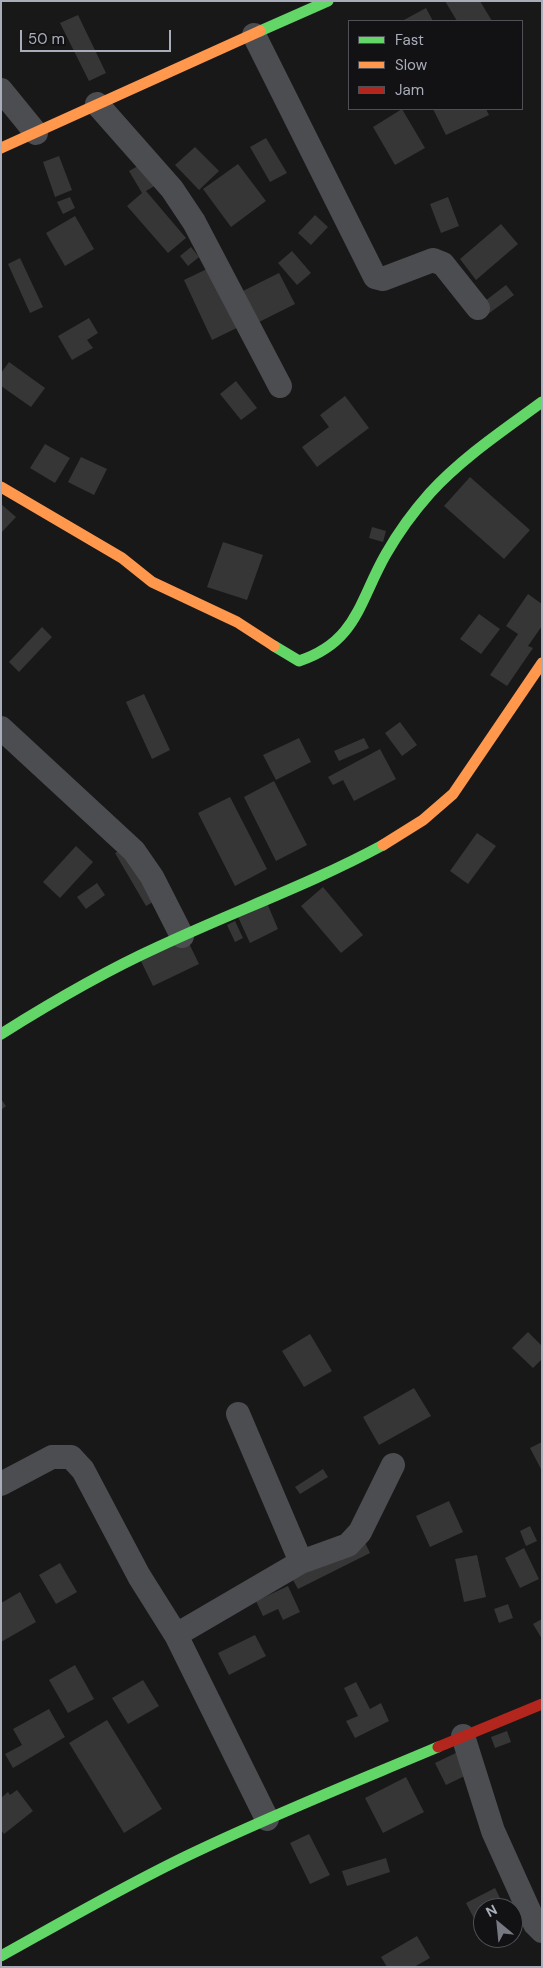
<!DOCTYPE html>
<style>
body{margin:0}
#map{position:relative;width:543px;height:1968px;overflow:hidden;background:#181818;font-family:"DM Sans",sans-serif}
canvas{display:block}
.frame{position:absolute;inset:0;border:2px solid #a9adb9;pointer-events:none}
.legend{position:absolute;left:348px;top:20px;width:175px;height:90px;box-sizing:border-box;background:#121214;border:1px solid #4e5056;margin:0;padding:6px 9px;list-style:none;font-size:15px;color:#a9adb9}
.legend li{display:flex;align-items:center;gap:10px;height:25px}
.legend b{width:25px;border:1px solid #4e5056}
.north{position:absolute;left:473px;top:1898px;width:50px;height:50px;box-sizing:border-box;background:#121214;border:1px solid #4e5056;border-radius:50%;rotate:332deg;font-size:14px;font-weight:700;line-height:20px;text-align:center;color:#a9adb9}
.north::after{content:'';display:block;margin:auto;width:18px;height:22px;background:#767981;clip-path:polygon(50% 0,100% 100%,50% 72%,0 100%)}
.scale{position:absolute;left:20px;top:30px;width:151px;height:22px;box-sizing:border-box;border:2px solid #a9adb9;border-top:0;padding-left:6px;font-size:15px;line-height:18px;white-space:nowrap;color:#a9adb9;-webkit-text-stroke:4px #121214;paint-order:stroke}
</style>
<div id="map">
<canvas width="543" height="1968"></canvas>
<div class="frame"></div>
<ul class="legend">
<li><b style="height:6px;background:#63d668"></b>Fast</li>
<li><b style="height:6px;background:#ff974d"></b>Slow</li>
<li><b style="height:6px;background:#b3261e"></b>Jam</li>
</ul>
<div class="north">N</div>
<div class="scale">50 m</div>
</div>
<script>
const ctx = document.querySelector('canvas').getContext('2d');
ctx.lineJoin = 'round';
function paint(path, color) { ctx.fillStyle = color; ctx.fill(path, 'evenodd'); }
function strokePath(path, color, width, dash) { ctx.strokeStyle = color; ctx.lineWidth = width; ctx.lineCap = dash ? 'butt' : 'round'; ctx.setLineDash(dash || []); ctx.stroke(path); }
const building = new Path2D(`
 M445 1H480L492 21H457Z
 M426 8 433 21H402Z
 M78 15 106 73 89 81 60 23Z
 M402 109 425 148 395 165 373 127Z
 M433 109H486L489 115 446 135Z
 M266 138 287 173 270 182 250 147Z
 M195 147 219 171 199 190 175 165Z
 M59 156 72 190 55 197 43 162Z
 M156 156 168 178 146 191 186 238 168 253 127 206 142 193 129 171Z
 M238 164 266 201 231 227 203 189Z
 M70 197 75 208 63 214 57 202Z
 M448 197 459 226 441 233 430 204Z
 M315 215 328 227 311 245 298 233Z
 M75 216 94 249 65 266 46 233Z
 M501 224 518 244 476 280 460 259Z
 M191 247 199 257 188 266 180 256Z
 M292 251 311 273 297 285 278 263Z
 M20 258 43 307 30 313 8 264Z
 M217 264 245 324 212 340 184 280Z
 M279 273 295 304 257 323 241 292Z
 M506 285 514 295 484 317 477 307Z
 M89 318 98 333 87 340 93 348 72 360 58 336Z
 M9 362 45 388 31 407 1 386V373Z
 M236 381 257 408 241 420 220 394Z
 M345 396 369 428 317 467 302 447 329 427 320 415Z
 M45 444 70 458 55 483 30 468Z
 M81 457 107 469 94 495 68 482Z
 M470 477 530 530 504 559 444 506Z
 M1 504 16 517 1 533Z
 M372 527 386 531 383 542 369 538Z
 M223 542 263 555 247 600 207 587Z
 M528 594 542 604V626L528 646 533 648 507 686 490 675 518 634 506 626Z
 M479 614 500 629 481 654 460 639Z
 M42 627 52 637 19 672 9 662Z
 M144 694 170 750 152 759 126 702Z
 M400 722 417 745 402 756 385 733Z
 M299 738 311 762 276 780 263 755Z
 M364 738 369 748 339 761 334 751Z
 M380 749 396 779 354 801 343 780 333 785 328 777Z
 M274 781 307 845 276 861 244 797Z
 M230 797 267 869 235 886 198 813Z
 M477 833 496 846 468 884 450 871Z
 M132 844 162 897 146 906 115 853Z
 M76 846 93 862 60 898 43 882Z
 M97 883 105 895 86 909 77 897Z
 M323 887 363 935 341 953 301 906Z
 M267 903 278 929 250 943 238 917Z
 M235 921 243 938 235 942 227 925Z
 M184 933 199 964 153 986 138 955Z
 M1 1099 6 1106 1 1110Z
 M528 1332 542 1346V1359L533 1368 512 1348Z
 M310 1334 332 1371 304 1387 282 1351Z
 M414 1388 431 1416 379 1445 363 1417Z
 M542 1442V1471L530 1448Z
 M323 1469 328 1477 300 1494 295 1487Z
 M449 1501 463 1532 430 1547 416 1516Z
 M530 1526 537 1541 526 1546 520 1531Z
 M360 1532 370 1553 298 1589 287 1569Z
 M524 1548 539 1579 520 1588 505 1558Z
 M477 1555 486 1597 464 1602 455 1559Z
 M60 1563 77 1592 56 1604 39 1575Z
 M288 1586 300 1612 283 1620 278 1609 263 1616 256 1601Z
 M20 1592 36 1622 1 1642V1603Z
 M508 1604 513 1618 499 1623 494 1609Z
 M542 1619V1639L533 1624Z
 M255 1635 266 1656 229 1675 218 1653Z
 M75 1665 94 1699 68 1713 49 1680Z
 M143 1680 159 1706 128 1724 112 1698Z
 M356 1682 370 1709 381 1703 389 1721 355 1738 346 1721 358 1716 344 1688Z
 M49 1709 65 1737 13 1768 5 1754 22 1745 13 1729Z
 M107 1720 162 1809 124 1833 69 1743Z
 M507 1731 511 1742 495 1748 491 1737Z
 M462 1750 473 1772 446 1785 435 1763Z
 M406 1777 424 1812 383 1833 365 1798Z
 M17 1790 33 1811 4 1834 1 1830V1798L8 1792 10 1795Z
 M309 1834 330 1875 310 1884 290 1843Z
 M386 1858 390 1872 347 1886 342 1871Z
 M495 1888 505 1908H483V1936L466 1903Z
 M417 1936 430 1958 414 1967H387L381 1957Z`);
const street = new Path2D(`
 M254 35 375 277 383 279 433 260 443 264 478 308
 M1 90 36 133
 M97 104 172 189 194 222 280 386
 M1 728 134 851 152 877 182 936
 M238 1414 301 1562
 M1 1484 52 1457H71L83 1470 139 1576 176 1635 267 1819
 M176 1635 301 1562 348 1545 360 1532 393 1465
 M463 1736 493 1831 535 1924 542 1931`);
const fast = new Path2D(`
 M260 31 328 1
 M274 646 299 661C357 642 359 601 386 554 398 533 414 511 430 493 463 457 504 430 542 402
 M1 1034C52 1002 103 972 158 947 232 912 311 884 383 845
 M1 1956C64 1921 126 1885 191 1854 272 1815 355 1782 438 1747`);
const slow = new Path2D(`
 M1 148 260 31
 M1 487 122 558 152 582 237 622 274 646
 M383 845 423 820 453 794 542 663`);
const jam = new Path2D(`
 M438 1747 542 1704`);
paint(building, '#363637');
strokePath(street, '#4c4d51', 24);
strokePath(fast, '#63d668', 11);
strokePath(slow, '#ff974d', 11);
strokePath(jam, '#b3261e', 11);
</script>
